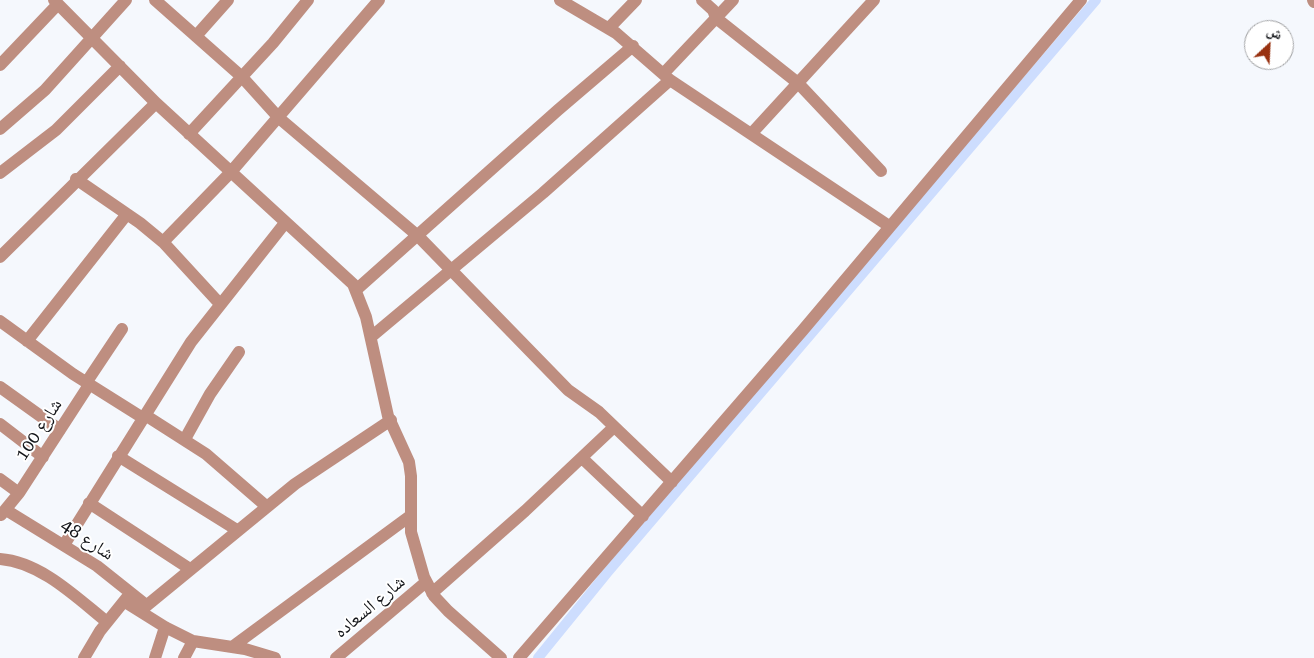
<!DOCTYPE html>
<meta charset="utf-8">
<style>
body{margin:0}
#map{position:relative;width:1314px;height:658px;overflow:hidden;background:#f5f8fd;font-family:"Roboto Serif","Noto Naskh Arabic",serif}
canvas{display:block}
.north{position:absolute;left:1244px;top:20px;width:50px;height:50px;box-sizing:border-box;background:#fff;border:1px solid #a0a1a3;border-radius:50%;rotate:25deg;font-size:14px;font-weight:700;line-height:20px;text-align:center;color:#121418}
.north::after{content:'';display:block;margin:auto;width:18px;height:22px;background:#983110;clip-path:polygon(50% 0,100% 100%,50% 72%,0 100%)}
</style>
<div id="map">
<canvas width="1314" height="658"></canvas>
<div class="north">ش</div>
</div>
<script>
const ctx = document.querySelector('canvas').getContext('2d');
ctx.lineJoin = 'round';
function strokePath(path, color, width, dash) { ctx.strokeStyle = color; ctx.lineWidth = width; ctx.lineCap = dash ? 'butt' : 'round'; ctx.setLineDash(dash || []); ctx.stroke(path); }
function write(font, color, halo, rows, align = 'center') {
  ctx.font = font + ' "Roboto Serif","Noto Naskh Arabic",serif'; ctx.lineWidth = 4; ctx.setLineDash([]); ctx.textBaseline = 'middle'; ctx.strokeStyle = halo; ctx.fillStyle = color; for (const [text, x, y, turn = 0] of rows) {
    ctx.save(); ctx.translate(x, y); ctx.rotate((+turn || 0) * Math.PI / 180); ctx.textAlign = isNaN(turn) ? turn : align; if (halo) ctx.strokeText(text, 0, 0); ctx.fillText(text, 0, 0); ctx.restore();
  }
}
const canal = new Path2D(`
 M538 658 607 573 1096 0`);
const minor = new Path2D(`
 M155 0 242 77 279 118 418 236 568 390 599 412 672 482
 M560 0 616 33 670 80 889 226
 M733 0 716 18 798 83 881 171
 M1313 0 1314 2
 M609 28 636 0
 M196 36 228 0
 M0 65 58 4
 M664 73 716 18 713 10 702 0
 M156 103 353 284 366 317 388 416 409 462 411 476V532L424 577 434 596 448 611 501 658
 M0 129 45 90 126 0
 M752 133 874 0
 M189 134 273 43 308 0
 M0 173 56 130 120 66
 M76 179 140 223 163 242 220 304
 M163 242 230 173 379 0
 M0 257 156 103 54 0
 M356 290 558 110 633 46
 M0 321 73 374 143 418
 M371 337 543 193 670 80
 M27 341 127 214
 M86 383 122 329
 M0 387 60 430
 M145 415 206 454 266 506
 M0 424 43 457
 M185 439 210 394 239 352
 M118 456 237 530
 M582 458 643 516
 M0 479 19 493
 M89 503 190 569
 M6 510 97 566 146 605
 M1 515 19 493 89 385
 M64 545 191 342 285 223
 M0 559C41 562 77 598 107 622
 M432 593 525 511 614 427
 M125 602 165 627 193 641 245 649 275 658
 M140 611 295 484 391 420
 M232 647 410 516
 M84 658 100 631 129 595
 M155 658 165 627
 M184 658 193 641
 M336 658 426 582
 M519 658 803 330 1081 0`);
const streetNames = [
 ["شارع 100",39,430,-57],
 ["شارع 48",87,540,33],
 ["شارع السعاده",370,607,-40]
];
strokePath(canal, '#cdddfe', 10);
strokePath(minor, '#be8e80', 12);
write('18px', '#121418', '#fff', streetNames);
</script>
